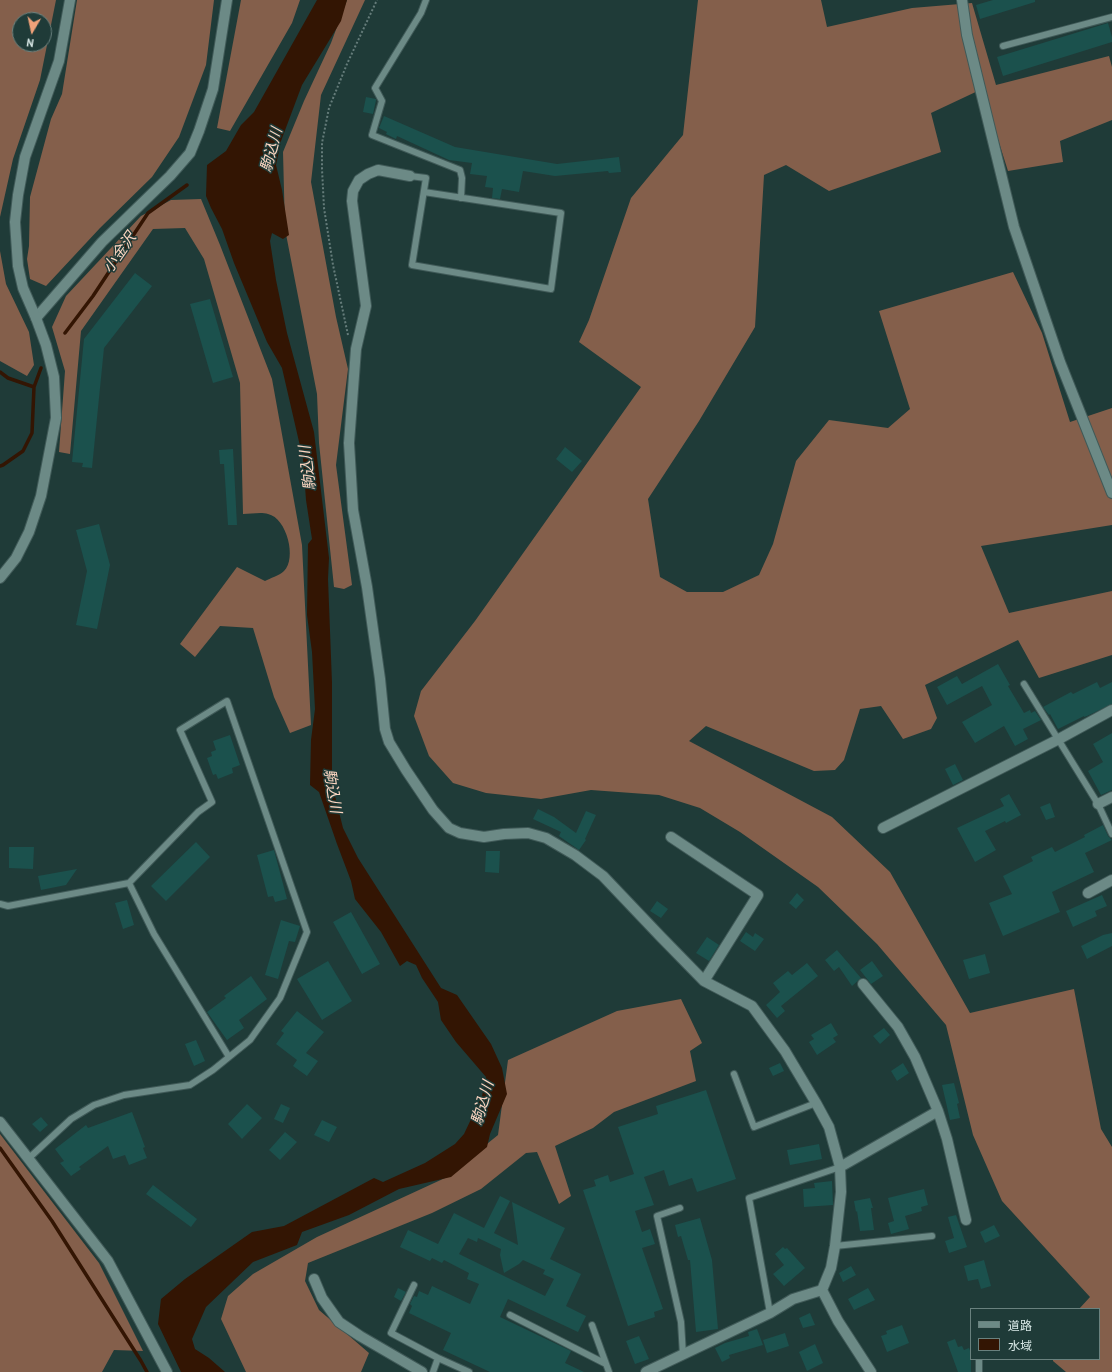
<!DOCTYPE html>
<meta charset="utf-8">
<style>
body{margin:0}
#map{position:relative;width:1112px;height:1372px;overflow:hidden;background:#1f3b38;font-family:"PT Sans","Noto Sans JP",sans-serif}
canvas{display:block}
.legend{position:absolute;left:970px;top:1308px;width:130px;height:52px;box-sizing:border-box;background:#1f3b38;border:1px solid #69817e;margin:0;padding:5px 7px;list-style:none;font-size:12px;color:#d9e9e7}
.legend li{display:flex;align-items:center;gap:8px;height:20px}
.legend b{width:20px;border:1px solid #69817e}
.north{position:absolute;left:12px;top:12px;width:40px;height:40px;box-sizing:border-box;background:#1f3b38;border:1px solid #69817e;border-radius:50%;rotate:189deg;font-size:11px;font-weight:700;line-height:16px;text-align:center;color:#d9e9e7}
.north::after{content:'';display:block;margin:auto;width:14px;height:18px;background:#f0a279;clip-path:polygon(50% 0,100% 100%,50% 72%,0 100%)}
</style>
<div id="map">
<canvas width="1112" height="1372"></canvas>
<ul class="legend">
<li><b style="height:5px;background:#6c8a86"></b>道路</li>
<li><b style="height:11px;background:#331503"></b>水域</li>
</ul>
<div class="north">N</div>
</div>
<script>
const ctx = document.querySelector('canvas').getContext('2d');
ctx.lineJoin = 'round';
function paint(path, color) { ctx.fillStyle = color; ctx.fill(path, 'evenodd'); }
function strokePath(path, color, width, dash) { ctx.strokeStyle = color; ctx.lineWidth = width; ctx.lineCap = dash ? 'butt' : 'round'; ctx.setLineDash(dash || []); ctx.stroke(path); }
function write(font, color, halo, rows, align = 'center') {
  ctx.font = font + ' "PT Sans","Noto Sans JP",sans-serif'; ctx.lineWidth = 3; ctx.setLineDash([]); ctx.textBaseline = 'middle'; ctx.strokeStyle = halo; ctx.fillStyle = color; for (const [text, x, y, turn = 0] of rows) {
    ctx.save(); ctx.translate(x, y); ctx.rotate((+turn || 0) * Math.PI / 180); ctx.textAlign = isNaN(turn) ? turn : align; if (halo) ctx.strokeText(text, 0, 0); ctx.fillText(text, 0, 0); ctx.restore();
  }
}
const forest = new Path2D(`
 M0 0H56L40 80 13 159 0 217ZM20 20H44V44H20Z
 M77 0H214L206 65 179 137 152 177 100 228 46 286 30 279 27 259 29 246 30 197 51 119 62 94Z
 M241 0H300L292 23 230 131 217 128Z
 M347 0H365L321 95 311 182 336 317 348 369 336 465 352 585 344 589 334 587 319 443 317 394 285 229 283 152 304 101 331 43Z
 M698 0H821L827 27 912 8 972 3 996 85 1109 56 1112 67V120L1060 141 1063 162 1008 171 982 89 931 113 941 152 829 191 786 165 764 175 755 327 699 421 648 499 660 577 687 592H723L759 575 773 544 796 461 829 420 888 428 910 409 879 311 1013 272 1042 333 1070 422 1112 408V525L981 546 1009 613 1112 591V655L1039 678 1018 640 925 685 937 718 931 729 903 739 881 706 860 709 844 760 835 770 814 771 706 726 689 741 832 817 890 872 970 1013 1074 989 1101 1129 1112 1147V1372H1066L1053 1361V1359H1099V1309H1079L1090 1297 1002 1201 973 1135 946 1025 877 944 818 887 740 832 700 808 659 795 591 790 541 799 486 793 453 783 429 756 414 716 421 691 475 621 641 387 579 342 589 320 631 198 683 135Z
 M201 199 220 245 272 379 302 545 311 725 290 733 274 697 253 628 220 626 195 657 180 644 237 567 265 581C270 578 279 576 284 571 297 559 287 518 268 514 261 512 251 514 243 514L240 383 204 259 185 228 153 229 81 331 70 454 59 452 65 371 52 327 66 296 141 216 171 200Z
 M0 251 6 284 29 332 34 365 27 376 0 361Z
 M681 999 702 1043 690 1051 696 1081 614 1112 593 1128 555 1146 571 1196 559 1204 537 1152 526 1153 481 1189 432 1213 308 1263 305 1281 319 1310 369 1353 361 1372H246L221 1319 228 1296 253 1274 317 1237 445 1178 498 1135 508 1060 617 1011Z
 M0 1134 99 1263 143 1351 114 1350 102 1372H0Z`);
const water = new Path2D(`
 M317 0H347L341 21 302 85 281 141 276 165 282 190 289 235 283 239 272 233 270 241 276 280 287 333 314 432 329 558 328 579 332 683V784L343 828 358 858 441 988 457 995 491 1044 502 1068 507 1094 490 1134 487 1147 451 1177 399 1189 349 1215 302 1232 297 1245 253 1262 206 1307 192 1339 195 1349 209 1358 225 1372H181L158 1324 161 1299 185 1279 252 1232 284 1226 374 1178 383 1182 425 1163 455 1144 464 1134 482 1096 486 1077 456 1042 441 1020 438 1002 422 978 416 965 407 961 400 966 381 932 355 899 351 881 337 844 319 792 310 785 311 740 315 709 312 652 307 615 308 544 312 539 306 500 303 459 282 368 267 342 234 263 222 229 211 208 206 196 207 165 226 151 241 125 254 112Z`);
const stream = new Path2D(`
 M65 333 93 296 148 213 187 185
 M0 372 8 378 34 387
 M0 466 3 465 23 451 32 433 34 387 41 368
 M0 1148 52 1221 141 1361 147 1372`);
const building = new Path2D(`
 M993 0H1035V2L980 19 976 5Z
 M1108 23 1112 37V42L1003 76 997 57Z
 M366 97 376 99V100L373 114 363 112Z
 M384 116 455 147 557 164 619 157 621 172 609 173 608 171 555 176 523 171 519 192 502 189 500 199 492 198 493 188 485 187 487 176 470 174 472 163 449 160 397 136 396 139 386 134 387 132 379 128Z
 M135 273 152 286 104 348 92 468 82 467 83 463 72 462 84 339Z
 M210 299 233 377 213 383 190 304Z
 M565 447 582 461 572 472 556 459Z
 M233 449 237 525H228L224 464H220L219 450Z
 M99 524 110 565 97 629 76 625 87 571 76 530Z
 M998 664 1010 685 1008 686 1024 713 1030 710 1031 713 1035 711 1041 720 1023 729 1028 739 1015 746 1004 726 975 743 962 722 992 705 982 686 947 705 937 687 957 676 962 684Z
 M1097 682 1100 688 1112 682V704L1087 716 1084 717V716L1058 729 1050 714 1049 715 1043 707 1071 692 1073 694Z
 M1112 733V790L1101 795 1088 771 1103 762 1093 744Z
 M230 735 240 765 232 768 233 773 218 779 216 774 213 775 207 758 212 756 211 752 216 750 213 741Z
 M955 764 963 780 953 785 945 769Z
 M1009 794 1021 815 1006 823 1005 821 985 831 996 850 975 862 957 828 1004 806 1000 799Z
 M1050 803 1055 817 1046 820 1040 807Z
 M538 809 554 817 576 833 586 811 596 815 585 839 586 840 579 850 559 836 561 832 533 819Z
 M1103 825 1108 836 1112 840 1085 853 1094 872 1052 892 1060 912 1003 936 989 903 1012 894 1003 876 1033 861 1031 857 1052 847 1055 852 1085 837 1084 835Z
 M196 842 210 857 166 901 151 886Z
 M9 847H34L33 869 9 868Z
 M274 850 287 899 275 902 273 896 268 897 257 855Z
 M486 851H500L499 873 485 872Z
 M77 869 66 885 41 890 38 876Z
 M797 893 804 900 796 909 789 903Z
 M1102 895 1107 906 1095 911 1097 916 1073 927 1066 911Z
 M127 900 134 925 123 929 115 903Z
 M657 901 668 909 661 918 650 911Z
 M351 912 380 964 362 974 333 922Z
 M281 920 300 926 295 942 289 941 278 979 265 975Z
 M746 932 753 937 755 933 764 939 755 951 740 941Z
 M1112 933V946L1087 959 1081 946 1103 935Z
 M707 937 719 945 709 961 696 953Z
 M837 950 861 978 852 986 839 967 834 971 825 960Z
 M985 954 990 973 969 979 963 960Z
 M328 961 352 1001 322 1020 297 979Z
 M872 961 883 976 871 984 860 970Z
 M807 963 818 976 781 1006 785 1011 777 1018 766 1005 780 992 773 983 788 971 792 975Z
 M251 976 267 999 239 1020 244 1028 227 1040 207 1012 226 998 224 996Z
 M297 1011 324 1032 306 1053 318 1061 307 1076 293 1066 297 1060 276 1044 284 1033 281 1031Z
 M831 1023 838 1035 833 1038 836 1042 817 1055 809 1042 814 1039 811 1035Z
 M884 1028 890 1035 880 1044 873 1036Z
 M196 1040 205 1061 194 1066 185 1044Z
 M780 1063 784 1071 773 1076 769 1068Z
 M903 1063 909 1073 897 1081 891 1071Z
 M954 1083 959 1103 957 1104 960 1118 950 1120 942 1085Z
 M706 1090 736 1179 697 1192 692 1178 669 1186 664 1170 644 1177 654 1205 635 1211 642 1232 650 1229 655 1244 642 1248 663 1309 654 1312 655 1317 628 1326 583 1190 596 1186 594 1180 608 1175 610 1182 634 1174 618 1127 658 1114 656 1106Z
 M247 1104 262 1118 242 1139 228 1124Z
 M281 1104 290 1108 283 1123 274 1119Z
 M132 1112 145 1147 143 1148 147 1158 129 1165 125 1155 113 1159 108 1146 79 1167 81 1169 71 1176 60 1163 64 1161 55 1149 86 1125 88 1128Z
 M41 1117 48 1125 40 1132 32 1124Z
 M322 1120 337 1127 329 1142 314 1135Z
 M285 1132 297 1142 280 1160 269 1150Z
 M819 1144 822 1159 790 1165 787 1150Z
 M832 1181 833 1205 804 1207 803 1189 815 1188 814 1183Z
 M153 1185 197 1219 191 1227 146 1194Z
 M924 1189 928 1205 921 1207 922 1211 905 1216 909 1229 891 1234 888 1223 894 1221 888 1198Z
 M500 1196 510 1201 494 1233 518 1245 512 1202 565 1228 550 1259 581 1274 566 1306 586 1316 578 1332 508 1299 500 1317 571 1351 565 1363 584 1372H490L443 1350 451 1333 409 1313 412 1306 410 1304 414 1296 417 1297 419 1291 428 1295 432 1286 470 1304 479 1284 467 1279 469 1273 444 1260 442 1263 432 1258 430 1261 400 1247 408 1230 438 1244 454 1213 484 1228ZM468 1238 477 1242 478 1238 501 1249 500 1255 504 1273 519 1264 523 1260 545 1270 543 1274 554 1279 545 1296 459 1254Z
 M870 1198 873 1208H871L874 1230 860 1231 857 1211 856 1212 854 1201Z
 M956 1215 967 1247 949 1253 945 1241 954 1238 948 1217Z
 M700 1218 712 1260 718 1329 696 1332 690 1260H688L681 1236 678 1237 675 1225Z
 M994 1225 1000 1236 985 1243 980 1232Z
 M783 1247 785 1249 787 1248 805 1268 784 1286 773 1274 784 1265 775 1254Z
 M984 1260 991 1286 981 1289 978 1279 968 1281 964 1266Z
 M851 1266 856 1275 843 1282 839 1273Z
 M398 1288 406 1292 401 1301 394 1297Z
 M868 1288 875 1300 854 1310 848 1299Z
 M810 1313 815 1325 803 1328 799 1318Z
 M902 1325 909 1343 887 1352 881 1336 887 1334 886 1331Z
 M757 1329 763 1345 729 1355 730 1358 722 1362 715 1348 725 1343 749 1336 748 1332Z
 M785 1333 789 1346 767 1353 763 1340Z
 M639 1336 649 1359 635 1364 626 1341Z
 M955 1339 958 1347 962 1346 964 1350 969 1348 971 1353V1372H958L947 1342Z
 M815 1344 823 1363 807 1371 799 1352Z`);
const path = new Path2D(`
 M348 335 333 265 324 208 322 169V143L329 108 347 64 377 0`);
const service = new Path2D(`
 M426 0 421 13 375 88 382 101 372 135 460 170 462 178 461 198
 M1003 46 1112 17
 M410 176 426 178 412 265 551 289 561 213 424 192
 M1024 684 1098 804 1112 834
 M0 904 8 906 129 883
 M734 1074 754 1127 816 1103
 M28 1159 71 1119 94 1105 124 1095 190 1085 213 1070 250 1040 280 998 307 932 227 701 180 730 212 802 198 812 129 883 154 934 229 1057
 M680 1208 657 1216 681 1322 683 1355
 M835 1246 932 1236
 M414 1285 391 1333 438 1358
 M770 1313 749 1198 840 1167
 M510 1315 606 1364
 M592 1325 609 1372
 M433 1372 438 1358 469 1372
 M979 1372V1359`);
const minor = new Path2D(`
 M962 0 967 35 1014 227 1060 362 1112 493
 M410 176 378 170 368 174 359 180 353 191 352 201 366 306 356 349 349 443 353 510 367 587 380 679 385 729 389 742 406 770 433 810 449 828 460 833 484 837 504 834 528 833 546 838 575 855 603 876 661 937 704 981 752 1006 785 1051 816 1103 829 1127 840 1167 841 1192 835 1246 831 1268 822 1290 838 1321 871 1372
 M36 318 102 242 170 176 190 153 199 131 213 89 227 0
 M1098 804 1112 797
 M883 828 1059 739 1112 710
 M671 837 758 895 704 981
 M1088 893 1112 880
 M863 984 898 1027 915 1057 938 1111 947 1139 966 1220
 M840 1167 938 1111
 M314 1279 322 1298 339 1322 360 1336 422 1372
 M646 1372 770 1313 793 1299 822 1290`);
const tertiary = new Path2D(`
 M0 578 16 558 29 532 41 496 56 418 54 377 46 345 36 318 23 288 18 266 15 222 18 195 25 157 59 61 70 0
 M0 1122 108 1261 167 1372`);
const waterNames = [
 ["駒込川",272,150,-75],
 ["小金沢",120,253,-55],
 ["駒込川",308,468,-97],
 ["駒込川",332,791,81],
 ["駒込川",483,1103,-74]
];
paint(forest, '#845f4b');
paint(water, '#331503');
strokePath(stream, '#331503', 3.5);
paint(building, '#1b514d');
strokePath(service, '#405a58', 8);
strokePath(minor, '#405a58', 12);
strokePath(tertiary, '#405a58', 12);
strokePath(path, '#657c7a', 2, [2, 2]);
strokePath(service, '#6c8a86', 6);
strokePath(minor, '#6c8a86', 10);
strokePath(tertiary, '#6c8a86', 10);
write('italic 15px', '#fed7c2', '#1f3b38', waterNames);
</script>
